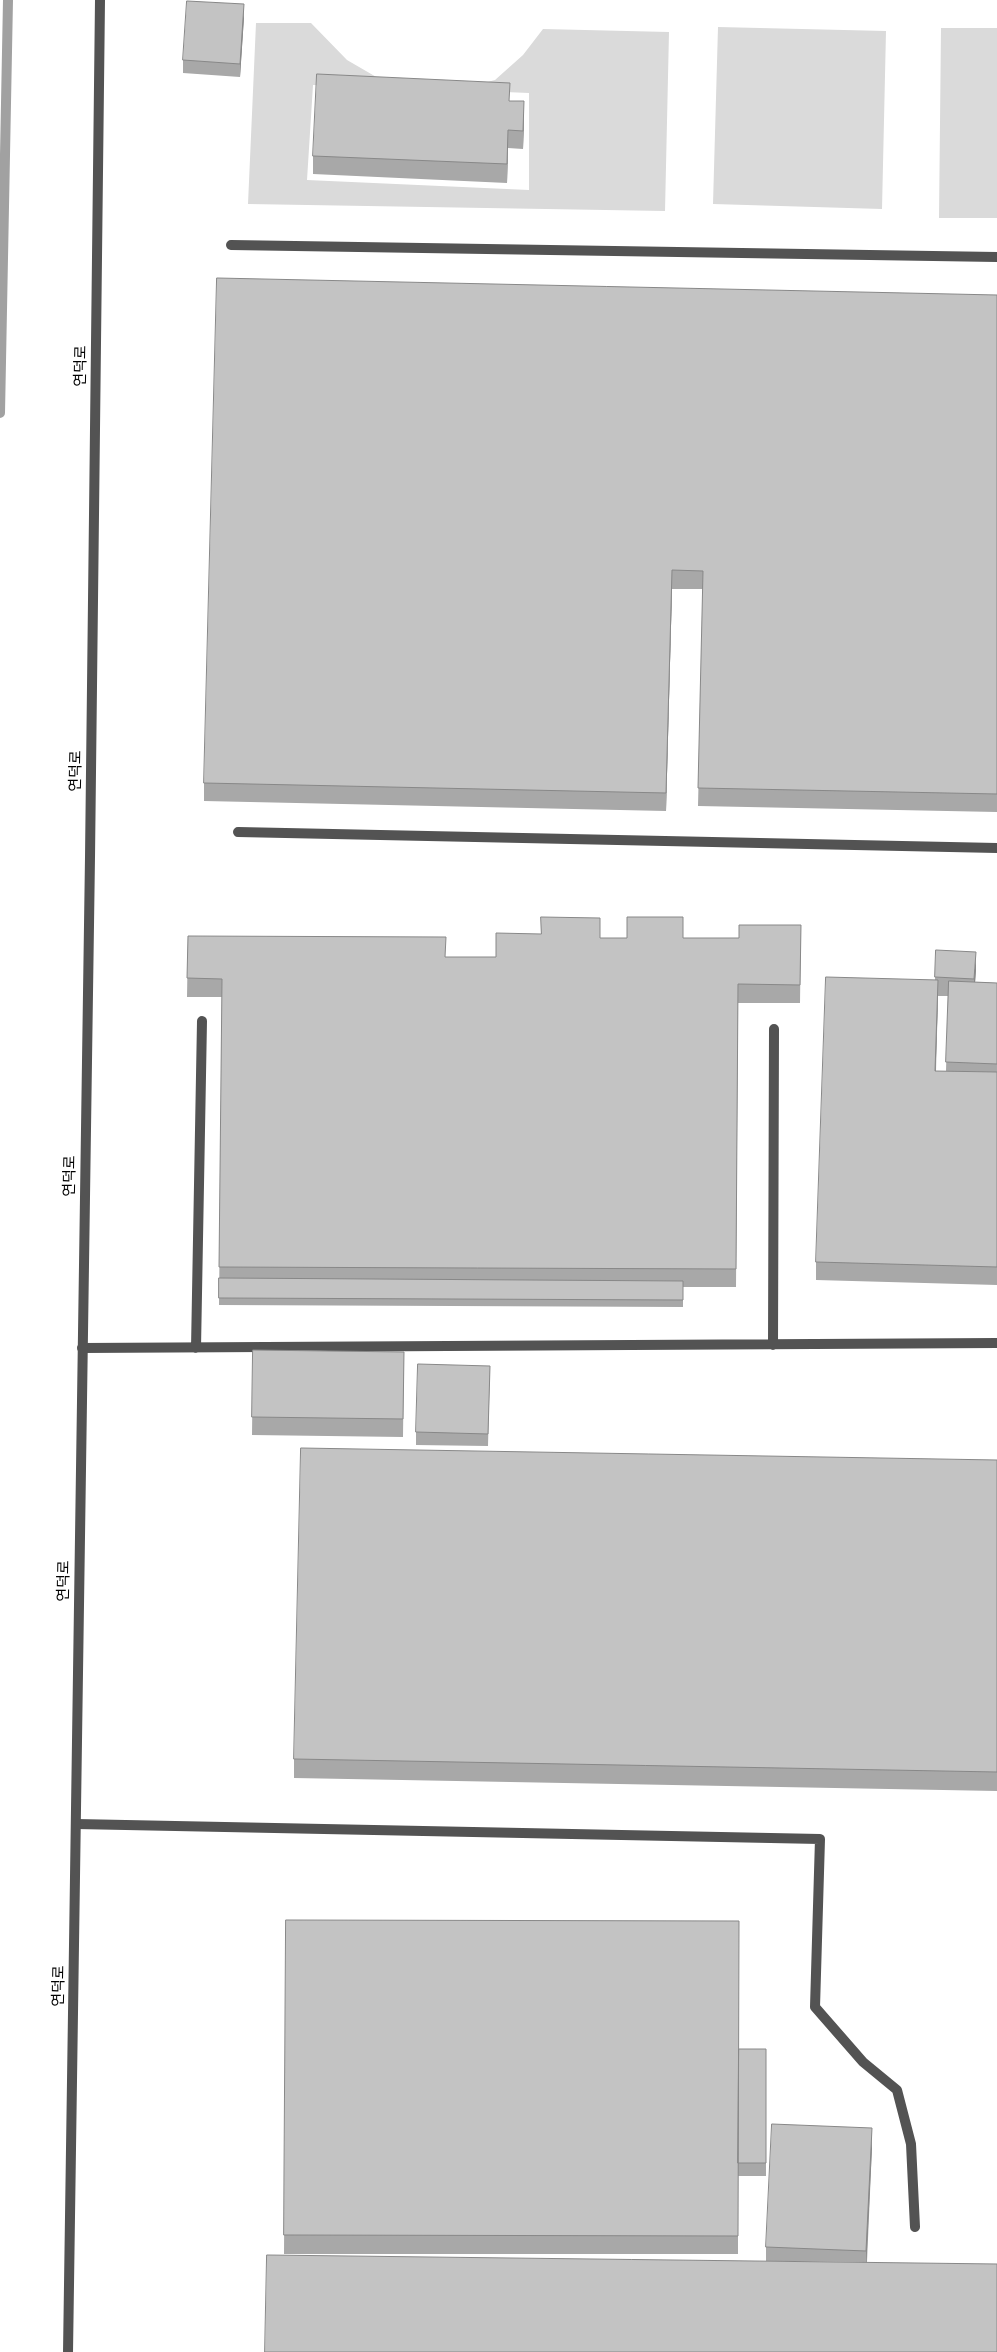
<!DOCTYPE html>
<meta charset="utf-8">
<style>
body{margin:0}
canvas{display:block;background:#fff}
</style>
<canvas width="997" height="2352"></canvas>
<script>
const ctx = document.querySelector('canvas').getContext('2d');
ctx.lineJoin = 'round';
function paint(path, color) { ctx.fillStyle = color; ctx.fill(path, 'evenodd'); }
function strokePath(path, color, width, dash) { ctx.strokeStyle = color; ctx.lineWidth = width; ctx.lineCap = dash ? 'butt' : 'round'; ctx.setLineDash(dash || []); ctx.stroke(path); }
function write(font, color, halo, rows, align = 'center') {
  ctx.font = font + ' "PT Sans Narrow","Noto Sans KR",sans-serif'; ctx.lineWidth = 4; ctx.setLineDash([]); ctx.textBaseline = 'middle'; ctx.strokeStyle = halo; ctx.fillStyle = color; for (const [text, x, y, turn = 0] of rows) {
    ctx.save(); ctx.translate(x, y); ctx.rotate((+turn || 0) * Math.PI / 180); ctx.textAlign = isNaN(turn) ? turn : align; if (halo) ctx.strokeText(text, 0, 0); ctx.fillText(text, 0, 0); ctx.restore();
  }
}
const green = new Path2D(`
 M256 23H311L347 60 397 89 313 85 307 180 529 190V93L457 90 495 80 523 55 543 29 669 32 665 211 248 204Z
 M718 27 886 31 882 209 713 204Z
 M941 28H997V218H939Z`);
const stream = new Path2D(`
 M0 413 8 0`);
const service = new Path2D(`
 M231 245 997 257
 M238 832 997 848
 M773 1345 774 1029
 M82 1348 997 1343
 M196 1348 202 1021
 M76 1824 820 1839 815 2007 863 2062 897 2090 911 2144 915 2227`);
const tertiary = new Path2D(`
 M68 2352 90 857 100 0`);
const wall = new Path2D(`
 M244 17 240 77 183 73V60Z
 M510 101 524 120 523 149 508 148 507 183 313 174V156Z
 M997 295V812L698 806 703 589H672L666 811 204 801V783Z
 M801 925 800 1003H738L736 1287H683V1307L219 1305 222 997H187L188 936 446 957H496L600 938H739Z
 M936 950 976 970 975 982 997 983V1285L816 1280V1262L935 980ZM938 996H948L946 1071H936Z
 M253 1350 404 1352 403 1437 252 1435Z
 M490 1366 488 1446 416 1445V1432Z
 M997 1460V1791L294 1778V1759Z
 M286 1920 739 2049 766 2062V2176H738V2254H284Z
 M872 2147 867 2262 766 2261V2247Z`);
const shadedWall = new Path2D(`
 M244 4V17L240 77V64Z
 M524 101V120L523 149V131Z
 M508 130V148L507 183V164Z
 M672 570V589L666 811V793Z
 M976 952V970L974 997V979Z
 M938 980V998L935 1089V1071Z
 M872 2128V2147L866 2270V2251Z`);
const building = new Path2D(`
 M187 1 244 4 240 64 183 60Z
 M317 74 510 83 509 101H524L523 131 508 130 507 164 313 156Z
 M217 278 997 295V794L698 788 703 571 672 570 666 793 204 783Z
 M541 917 600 918V938H627V917H683V938H739V925H801L800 985 738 984 736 1269 219 1267 222 979 187 978 188 936 446 937 445 957H496V933L541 934Z
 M936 950 976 952 974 979 935 977Z
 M826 977 938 980 935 1071 997 1072V1267L816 1262Z
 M949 981 997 983V1064L946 1062Z
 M219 1278 683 1281V1300L219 1298Z
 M253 1350 404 1352 403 1419 252 1417Z
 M418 1364 490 1366 488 1434 416 1432Z
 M301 1448 997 1460V1772L294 1759Z
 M286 1920 739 1921 738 2236 284 2235Z
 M739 2049H766V2163H738Z
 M772 2124 872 2128 866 2251 766 2247Z
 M267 2255 997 2264V2352H265Z`);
const streetNames = [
 ["연덕로",81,366,-89],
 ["연덕로",76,771,-89],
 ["연덕로",70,1176,-89],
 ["연덕로",64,1581,-89],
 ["연덕로",59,1986,-89]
];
paint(green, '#dadada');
strokePath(stream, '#a1a1a1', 10);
strokePath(service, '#535353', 10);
strokePath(tertiary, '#535353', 10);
paint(wall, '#a8a8a8');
paint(shadedWall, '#888');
paint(building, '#c3c3c3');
strokePath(building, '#888', 1);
write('15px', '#000', '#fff', streetNames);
</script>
